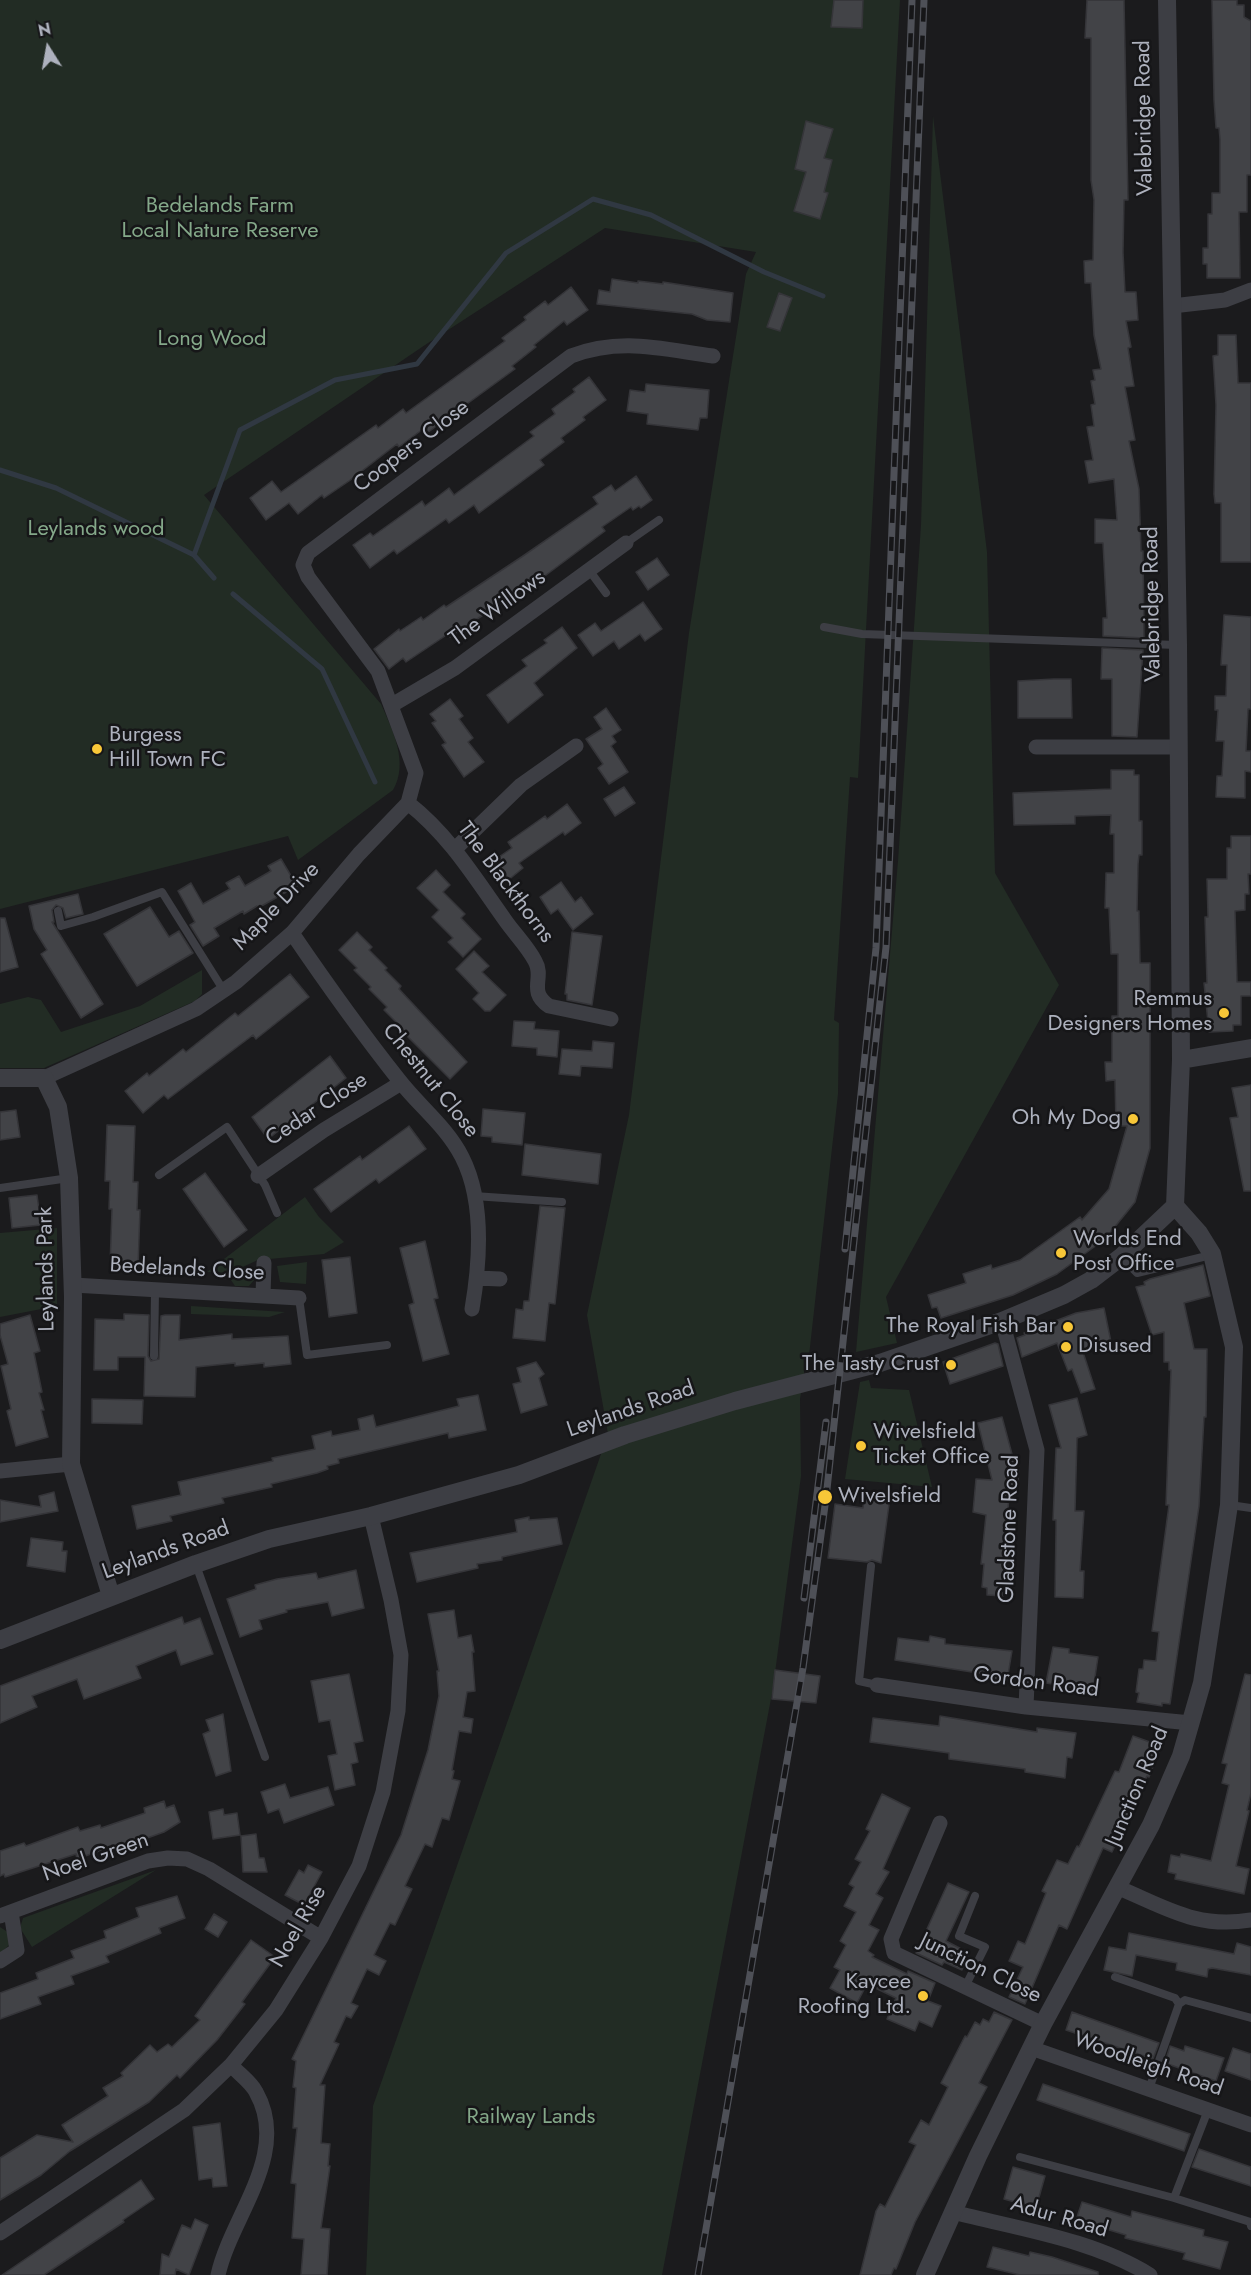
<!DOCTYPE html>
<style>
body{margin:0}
#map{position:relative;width:1251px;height:2275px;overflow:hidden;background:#1b1b1d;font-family:Jost,sans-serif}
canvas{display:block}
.north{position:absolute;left:18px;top:18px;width:60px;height:60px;-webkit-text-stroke:4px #161618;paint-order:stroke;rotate:349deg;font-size:16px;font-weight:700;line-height:24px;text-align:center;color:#adb1bd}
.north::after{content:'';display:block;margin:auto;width:21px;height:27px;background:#adb1bd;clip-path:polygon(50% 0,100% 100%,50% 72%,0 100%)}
</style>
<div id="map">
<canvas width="1251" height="2275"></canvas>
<div class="north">N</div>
</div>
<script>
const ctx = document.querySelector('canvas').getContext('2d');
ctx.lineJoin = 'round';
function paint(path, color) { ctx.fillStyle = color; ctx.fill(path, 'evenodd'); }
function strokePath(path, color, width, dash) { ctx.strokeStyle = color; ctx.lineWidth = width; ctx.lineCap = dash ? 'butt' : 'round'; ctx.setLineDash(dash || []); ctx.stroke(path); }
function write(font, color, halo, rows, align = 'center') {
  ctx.font = font + ' Jost,sans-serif'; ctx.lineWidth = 5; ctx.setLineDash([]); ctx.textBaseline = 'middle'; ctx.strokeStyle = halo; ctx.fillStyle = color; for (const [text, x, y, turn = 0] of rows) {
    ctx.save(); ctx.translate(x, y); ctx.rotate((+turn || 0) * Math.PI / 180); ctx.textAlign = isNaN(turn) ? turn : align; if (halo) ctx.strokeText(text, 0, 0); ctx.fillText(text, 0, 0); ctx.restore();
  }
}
const green = new Path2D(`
 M0 0H900L858 778 850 777 834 1020 839 1023 838 1094 808 1365 805 1366 800 1399 801 1476 773 1688 662 2275H366L373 2106 608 1434 587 1315 629 1115 689 633 746 274 756 252 605 228 425 345 204 495 381 704C393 731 409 763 393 790L298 860 288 836 0 909Z
 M933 116 987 552 995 873 1059 985 886 1297 897 1343 856 1352 898 861 921 525Z
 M202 970V994L195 1001 44 1068H0V1004L28 997 41 1000 61 1032 140 1006Z
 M305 1197 319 1217 344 1242 324 1254 258 1260 229 1273 207 1272Z
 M57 1228V1306L0 1317V1233Z
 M307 1262 306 1284 280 1282 277 1266Z
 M257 1268 255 1279 249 1286H235L231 1280Z
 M191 1306 285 1312 269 1317 191 1314Z
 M869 1380 871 1388 909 1390 932 1487 845 1479 860 1382Z
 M156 1870 32 1947 20 1928 23 1918Z
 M0 1927 9 1933V1945L0 1954Z`);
const stream = new Path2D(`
 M0 470 56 488 194 555 214 578
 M194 555 240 430 335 380 417 364 506 253 593 199 651 215 764 272 823 296
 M233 594 322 669 375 782`);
const building = new Path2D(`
 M834 0H863L862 28 831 27Z
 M1087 0H1124L1128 200H1124L1123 252 1125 292H1136L1138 320 1126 321 1131 347 1128 348 1134 386 1125 387 1135 440 1129 441 1139 489 1141 551H1143L1144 638 1103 636V618H1107L1103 543H1095V519L1117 520 1114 479 1089 483 1085 461 1093 460 1087 427 1094 426 1091 405 1095 404 1091 381 1095 380 1093 370 1101 369 1094 335 1091 283H1085L1084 261 1093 260 1094 200 1091 180V38H1085Z
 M1212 0H1237V5H1244V17L1251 21V175H1247V212H1239L1240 278H1207V264H1203V248H1208V214H1212V193H1220V139L1219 128H1216L1214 100Z
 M806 121 833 129 824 158 832 160 824 192 828 193 820 219 794 211 806 172 795 169Z
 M612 279 638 283V281L663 284V282L733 293 730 322 707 320 692 314 597 304 599 290 610 292Z
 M571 287 588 310 567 325 564 321 534 345 536 347 512 366 515 369 427 433 423 429 399 447 397 444 349 481 324 498 322 495 298 514 289 503 266 520 250 498 272 481 281 492 376 425 378 428 403 409 406 413 505 341 502 338 526 320 524 317 545 301 548 305Z
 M779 293 792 298 780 331 767 327Z
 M1218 335H1236L1238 383H1251V562H1221V503H1215L1214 494 1216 405 1213 356 1218 355Z
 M589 377 606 400 583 417 585 420 561 438 564 442 540 460 544 465 479 513 474 505 449 523 446 519 397 554 394 550 370 568 353 545 370 533 373 536 422 501 425 506 449 488 454 495 534 436 530 432 555 414 552 409 575 392 573 389Z
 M646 384 709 390 707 418H700L698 430 647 424 648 414 627 411 630 390 645 392Z
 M636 476 652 500 641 508 639 506 633 510 631 507 602 527 605 531 526 590 524 588 450 637 448 634 406 662 403 658 389 669 374 649 399 629 400 631 421 617 423 620 444 605 446 607 523 556 598 504 593 497 611 485 615 491Z
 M657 558 669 575 648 590 636 572Z
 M643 602 662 629 645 641 640 634 619 649 614 641 593 656 578 635 595 623 601 631Z
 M1224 615 1251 617V709H1248L1246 751H1251V772L1245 771V798L1216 797 1217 776H1222L1224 741H1216L1218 710H1215V696H1226L1227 665H1221Z
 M562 627 577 648 534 683 543 695 508 723 487 695 527 666 522 660 547 643 544 640Z
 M1102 648 1143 650 1137 737 1112 736V679H1101Z
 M1054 679H1071L1072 718H1018V681Z
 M450 699 463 716 459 719 473 738 468 742 484 762 464 777 442 745 446 743 432 723 436 721 430 714Z
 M606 708 621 730 612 736 616 742 611 746 628 772 609 784 598 768 603 764 586 739 602 729 594 717Z
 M1111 770H1134V775H1139V821H1142V855H1139L1138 864 1137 911H1139L1140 963H1150V1148L1135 1202 1105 1239 1057 1274 1013 1295 941 1318 937 1307 932 1308 928 1295 966 1283 963 1274 991 1265 992 1269 1020 1260 1080 1217 1082 1220 1109 1189 1127 1126H1116L1115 1080 1106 1081 1105 1062H1112V1016H1118V954H1111L1109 908H1105L1106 873H1114V834H1110L1111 815 1075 816V824L1014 825 1013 793 1111 789Z
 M624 787 635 803 615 816 604 799Z
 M567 804 581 823 565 835 563 832 519 863 523 868 507 881 493 861 512 848 508 842 545 816 547 819Z
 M1231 836H1251V874H1248L1249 894H1245V910L1235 911 1237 982H1251V996H1241V1025H1233V1031L1209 1032 1204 983H1207L1205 917H1208L1207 879H1227V848H1231Z
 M281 859 297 886 258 908 257 906 244 914 243 911 214 928 219 936 203 946 190 925 195 922 178 891 191 883 203 904 230 889 226 883 239 876 245 886 271 871 268 866Z
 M436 870 450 885 443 892 465 914 461 918 481 939 463 957 448 942 453 938 432 917 439 910 417 888Z
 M561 882 575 902 581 897 593 914 573 930 558 909 551 914 540 897Z
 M78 894 83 914 66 918 63 908 56 905 52 910 54 922H52L103 1004 81 1018 41 954 47 950 34 929 29 906Z
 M150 907 169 937 179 931 193 953 137 986 104 934Z
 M0 918H5L18 967 0 972Z
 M357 932 372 947 369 950 387 968 385 970 401 986 399 989 467 1062 450 1079 400 1029 402 1028 384 1010 387 1007 369 989 371 987 354 970 357 968 339 950Z
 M572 932 602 936 592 1005 567 1000V994H565Z
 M474 951 489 966 482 972 506 995 490 1011H485L473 999 479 993 456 969Z
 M290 974 309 997 256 1039 253 1035 168 1099 164 1095 143 1113 125 1091 147 1073 149 1076 183 1049 186 1052 235 1013 238 1016Z
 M514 1021 535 1022 534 1029 559 1031 557 1057 537 1055V1048L512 1046Z
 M593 1041 614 1043 612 1068 581 1066 580 1076 559 1074 562 1049 592 1051Z
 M330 1056 346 1078 268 1139 252 1117Z
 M1251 1085V1191H1244L1230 1118 1238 1117 1232 1088Z
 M483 1109 525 1113 522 1145 492 1142V1137L481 1136Z
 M16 1110 20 1137 0 1140V1112Z
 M107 1125 135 1126 133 1182H138L137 1210H140L138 1267 110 1266 112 1209H109L110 1181H105Z
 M409 1126 426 1149 379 1183 376 1179 331 1212 314 1189 360 1156 362 1160Z
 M525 1144 601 1154 598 1184 522 1175Z
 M205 1173 247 1230 224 1247 183 1189Z
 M37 1195 41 1225 12 1228 9 1198Z
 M540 1206 565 1208 555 1304 549 1303 545 1341 513 1338 516 1309 523 1310 524 1301H529Z
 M425 1241 438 1298 434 1299 449 1354 423 1361 409 1305 414 1303 400 1248Z
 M350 1257 357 1313 329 1317 322 1260Z
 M1203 1265 1210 1296 1184 1303 1194 1349H1207L1206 1417H1204L1199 1506 1170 1704 1162 1703V1706L1137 1702 1139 1693 1136 1692 1139 1669H1143L1144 1660 1156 1661 1159 1632 1152 1631 1169 1505H1166L1171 1370H1169V1362H1164V1332L1152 1335 1136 1287 1145 1285 1144 1282 1150 1279Z
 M1104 1308 1111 1342 1082 1349 1095 1389 1081 1393 1072 1369 1068 1371 1057 1343 1022 1357 1017 1338 1025 1335 1024 1333 1076 1313Z
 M124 1314 149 1315 148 1356 151 1361 159 1359 161 1316 165 1315H180L179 1340 232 1334V1339L288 1336 291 1364 264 1367V1363L235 1366V1363L196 1367 195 1397 144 1396 145 1357H118V1370H94L95 1319 124 1320Z
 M30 1315 40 1351 34 1353 42 1392 39 1393 44 1410H41L48 1437 16 1446 7 1411 11 1409 1 1366 8 1364 0 1335V1324Z
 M995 1343 998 1344 1003 1366 950 1384 943 1362Z
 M536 1362 544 1374 539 1378 547 1405 521 1413 513 1384 521 1382 517 1368Z
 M478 1395 486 1430 449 1438 448 1433 338 1459 339 1463 327 1466 328 1469 317 1473 271 1484 272 1487 222 1498 224 1503 170 1516 172 1521 137 1529 132 1506 181 1495 178 1482 273 1461 272 1458 315 1449 312 1436 331 1431 332 1436 360 1430 358 1419 373 1415 376 1427 459 1406 457 1399Z
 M1077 1398 1087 1435 1077 1438 1075 1511H1084L1080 1571H1084L1083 1598 1055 1597 1056 1528V1520H1053L1056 1448H1061L1049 1405Z
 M92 1399 143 1400 142 1424 92 1423Z
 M1002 1417 1016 1469 1019 1470 1017 1493H1009L1003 1596 987 1595V1588L982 1587 984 1564H981L986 1515 973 1512 976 1479 992 1480 978 1423Z
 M54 1492 58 1511 0 1522V1500L41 1507 39 1496Z
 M864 1495 890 1497 881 1563 872 1560 867 1562 828 1558 835 1504 863 1508Z
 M529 1517V1520L557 1518 562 1544 502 1557V1560L477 1564 478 1568 417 1582 410 1553 517 1532 515 1520Z
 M31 1538 63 1542 62 1551H67L65 1572 27 1566Z
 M356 1570 364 1608 332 1616 328 1602 286 1610 287 1612 259 1620 262 1629 240 1637 227 1599 256 1589 255 1585 277 1579 316 1573 318 1579Z
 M454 1610 458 1638 471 1635 474 1652H472L475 1691 467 1692 463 1717 473 1719 471 1733 459 1731 452 1770 454 1771 452 1779 460 1781 449 1820 442 1818 432 1847 425 1844 405 1886 412 1889 395 1925 390 1923 374 1955 386 1961 379 1975 367 1969 351 2003 358 2006 351 2018 346 2016 334 2042 339 2044 320 2085H325L321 2143 330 2144 328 2166H330L321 2228 330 2229 327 2275H301L304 2239 292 2238 296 2184 291 2183 297 2128H293L296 2088 293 2087 296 2061 292 2059 401 1835 428 1750 439 1696 437 1671H439L428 1614Z
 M182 1617 184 1624 200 1618 213 1654 181 1665 176 1650 136 1666 141 1678 84 1699 77 1679 32 1696 37 1707 0 1723V1686Z
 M930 1636 945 1639V1644L1012 1651 1007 1681 990 1678 991 1675 895 1660 898 1638 929 1642Z
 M1053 1647 1069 1649V1653L1098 1657 1093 1690 1046 1683Z
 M775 1670 820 1676 816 1703 772 1699Z
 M349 1674 363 1741 354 1743 358 1762 351 1764 355 1785 335 1790 328 1756 337 1754 330 1720 319 1722 311 1681Z
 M1245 1674 1251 1675V1793L1247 1810 1249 1811 1236 1866 1249 1869 1244 1894 1175 1879 1176 1874 1168 1872 1171 1855 1180 1857 1181 1854 1211 1861 1229 1785 1222 1783 1227 1764 1222 1763Z
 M223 1714 231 1771 216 1776 203 1734 210 1731 206 1720Z
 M940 1716 1037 1732V1728L1076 1733 1072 1758 1067 1757 1065 1778 1025 1772V1769L949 1759V1753L870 1742 873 1718 939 1726Z
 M1133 1736 1161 1746 1149 1777 1147 1776 1112 1852 1103 1848 1067 1929 1059 1925 1025 2004 1009 1997 1023 1967 1009 1961 1018 1941 1025 1944 1046 1893 1042 1891 1057 1860 1068 1864 1077 1846 1079 1847 1115 1771 1119 1772Z
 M285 1784 290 1798 328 1787 334 1805 284 1823 279 1809 268 1813 261 1792Z
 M882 1794 910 1808 883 1869 889 1872 876 1894 883 1898 869 1925 879 1930 868 1951 874 1955 872 1957 907 1974 908 1971 935 1983 928 2001 941 2006 932 2027 919 2021 915 2031 887 2019 896 1998 867 1984 857 2003 830 1988 840 1970 834 1967 846 1945 840 1941 856 1912 844 1906 854 1887 849 1884 861 1862 855 1859 870 1831 866 1829Z
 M164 1801 166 1808 174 1805 180 1822 164 1832 114 1850 113 1846 77 1859 76 1854 5 1877 4 1874 0 1876V1851L24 1843 26 1846 78 1827 80 1831 100 1825 101 1828 145 1813 144 1808Z
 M223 1809 224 1815 237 1813 240 1835 213 1839 209 1812Z
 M256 1834 259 1858H264L267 1872H243L241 1836Z
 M308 1865 322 1872 304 1905 285 1895 299 1870 304 1873Z
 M948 1883 969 1892 946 1941 969 1953 962 1970 944 1962 942 1965 916 1953Z
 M177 1896 185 1918 159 1928 161 1933 106 1956 109 1962 71 1976 74 1984 38 1997 41 2004 0 2019V1993L38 1979 36 1973 74 1958 71 1951 106 1938 104 1931 139 1917 136 1908Z
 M214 1914 227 1922 218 1937 205 1929Z
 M1129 1933 1234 1954 1237 1943 1251 1947V1975L1212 1968 1208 1969 1207 1977 1176 1970 1177 1963 1136 1955 1132 1976 1104 1970 1109 1947 1126 1950Z
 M251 1940 275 1957 242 2002 245 2004 217 2040 180 2078 177 2075 149 2102 70 2151 41 2175 0 2200V2158L37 2135 73 2142 62 2125 108 2096 103 2088 123 2076 121 2073 150 2045 157 2052 168 2044 172 2047 200 2020 195 2016Z
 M994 2012 1012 2020 979 2083 987 2087 915 2222 896 2269 894 2268 891 2275H860L876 2211 880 2204 885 2207 916 2145 909 2142 921 2120 929 2125 948 2087 941 2083 965 2036 967 2037 975 2022 980 2025 983 2019 989 2022Z
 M1072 2012 1159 2043 1153 2059 1066 2030Z
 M1170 2046 1184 2051 1185 2046 1224 2058 1216 2081 1165 2063Z
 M1233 2048 1251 2054V2080L1225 2071Z
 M1043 2084 1190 2134 1184 2151 1037 2100Z
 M220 2123 227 2186 213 2187 212 2178 199 2180 193 2127Z
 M1199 2149 1251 2167V2186L1192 2167Z
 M1013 2167 1045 2176 1036 2208 1004 2199Z
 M141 2180 154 2199 123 2220 124 2222 44 2275H2Z
 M1082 2202 1131 2217 1132 2211 1204 2230 1203 2236 1228 2242 1220 2269 1183 2259 1185 2253 1125 2238 1126 2235 1076 2220Z
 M195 2219 208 2225 189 2275 176 2269 175 2275H160L162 2254 169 2257 182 2225 191 2229Z
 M993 2247 1029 2256 1030 2252 1052 2257 1098 2272V2275H1020L987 2267Z`);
const service = new Path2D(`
 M626 543 659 520
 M589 570 606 593
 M824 627 862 634 1177 645
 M58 911 61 926 93 917 162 892 224 991
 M159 1175 227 1127 265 1185 277 1213
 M0 1188 69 1178
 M474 1196 562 1202
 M1121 1257 1137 1273 1211 1255
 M299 1298 307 1355 387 1345
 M154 1356 155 1292
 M1230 1505 1251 1508
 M196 1565 265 1757
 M871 1566 859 1681 877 1685
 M1115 1977 1175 1998 1179 2004 1149 2089
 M965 1987 985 1947 959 1936 975 1896
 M1179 2004 1185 2000 1251 2018
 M1020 2157 1174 2198 1250 2222 1251 2226
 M1174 2198 1208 2110`);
const minor = new Path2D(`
 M1172 306 1225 300 1251 290
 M392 705 455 668 626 543
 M1036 747H1178
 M408 803C449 835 475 878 505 920 514 933 528 947 535 961 545 978 527 991 549 1006L611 1019
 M455 849 521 785 576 746
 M292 933C326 983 361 1032 399 1080 419 1106 447 1127 462 1157 485 1202 480 1262 472 1309
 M44 1078 196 1009 236 982 292 933 359 854 408 803 416 773 378 671 308 577 303 565 308 553 571 356C621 337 661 349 713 356
 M258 1176 324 1130 401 1083
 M477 1278 500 1279
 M73 1285 299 1298
 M263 1296 264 1263
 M1002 1321 1037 1450 1026 1707
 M0 1471 71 1464
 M877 1685 1026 1707 1191 1723
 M940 1823 891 1939 894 1953 1043 2024
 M1119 1888C1167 1908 1197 1929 1251 1920
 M0 1916 148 1861 168 1858 187 1859 209 1869 321 1938
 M0 1961 17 1950 11 1912
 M1031 2048 1251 2125
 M953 2212C1018 2229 1092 2239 1150 2275
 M0 2233 184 2110 231 2065 276 2010 321 1938 359 1866 383 1792 398 1711 401 1655 391 1600 371 1516
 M218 2275C231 2216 291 2154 256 2092 251 2082 239 2074 231 2065`);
const tertiary = new Path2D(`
 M1167 0 1178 645 1181 1060 1175 1206
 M1181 1060 1251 1048
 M0 1078H44L58 1107 69 1178 73 1297 71 1464 111 1596
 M0 1640 196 1564 269 1539 371 1516 519 1475 625 1435 735 1401 880 1363 1002 1321 1064 1295 1091 1280 1121 1257 1175 1206
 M925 2275 978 2156 1043 2024 1151 1825 1181 1756 1202 1683 1229 1505 1234 1347 1212 1254 1199 1233 1175 1206`);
const rail = new Path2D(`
 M845 1249 876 948 912 0
 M804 1598 826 1422
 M698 2275 803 1668 826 1498 886 947 924 0`);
const markers = [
 [97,749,6,"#f8c738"],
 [1224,1013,6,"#f8c738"],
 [1133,1119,6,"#f8c738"],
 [1061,1253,6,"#f8c738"],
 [1068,1327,6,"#f8c738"],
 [1066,1347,6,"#f8c738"],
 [951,1365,6,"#f8c738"],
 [861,1446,6,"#f8c738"],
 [825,1497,8,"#f8c738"],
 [923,1996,6,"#f8c738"]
];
const streetNames = [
 ["Valebridge Road",1145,118,-91],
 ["Coopers Close",412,447,-37],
 ["Valebridge Road",1153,604,-91],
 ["The Willows",498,609,-36],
 ["The Blackthorns",505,883,53],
 ["Maple Drive",277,907,-46],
 ["Chestnut Close",430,1081,51],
 ["Cedar Close",317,1110,-33],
 ["Leylands Park",47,1269,-91],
 ["Bedelands Close",187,1270,3],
 ["Leylands Road",631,1410,-19],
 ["Gladstone Road",1010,1529,-88],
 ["Leylands Road",166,1551,-20],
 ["Gordon Road",1036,1683,7],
 ["Junction Road",1138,1787,-67],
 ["Noel Green",96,1858,-19],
 ["Noel Rise",299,1927,-60],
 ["Junction Close",980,1969,26],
 ["Woodleigh Road",1148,2065,19],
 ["Adur Road",1059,2218,16]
];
const parkNames = [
 ["Bedelands Farm",220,207],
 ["Local Nature Reserve",220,232],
 ["Long Wood",212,340],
 ["Leylands wood",96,530],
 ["Railway Lands",531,2118]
];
const poiNames = [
 ["Burgess",109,736],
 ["Hill Town FC",109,761],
 ["Remmus",1212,1000,"right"],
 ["Designers Homes",1212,1025,"right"],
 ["Oh My Dog",1121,1119,"right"],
 ["Worlds End",1073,1240],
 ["Post Office",1073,1265],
 ["The Royal Fish Bar",1056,1327,"right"],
 ["Disused",1078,1347],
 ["The Tasty Crust",939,1365,"right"],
 ["Wivelsfield",873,1433],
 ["Ticket Office",873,1458],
 ["Wivelsfield",838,1497],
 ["Kaycee",911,1983,"right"],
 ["Roofing Ltd.",911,2008,"right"]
];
paint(green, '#222c24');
strokePath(stream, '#303842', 5);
paint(building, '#424347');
strokePath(building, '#353539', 1.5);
strokePath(service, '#3d3e44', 8);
strokePath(minor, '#3d3e44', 15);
strokePath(tertiary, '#3d3e44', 18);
strokePath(rail, '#4e5057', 7);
strokePath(rail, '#161618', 4.5, [14]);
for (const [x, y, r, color] of markers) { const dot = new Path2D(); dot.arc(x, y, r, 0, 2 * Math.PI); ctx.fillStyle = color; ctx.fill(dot); strokePath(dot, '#161618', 2); }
write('22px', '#adb1bd', '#161618', streetNames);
write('22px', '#84a889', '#161618', parkNames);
write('22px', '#adb1bd', '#161618', poiNames, 'left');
</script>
